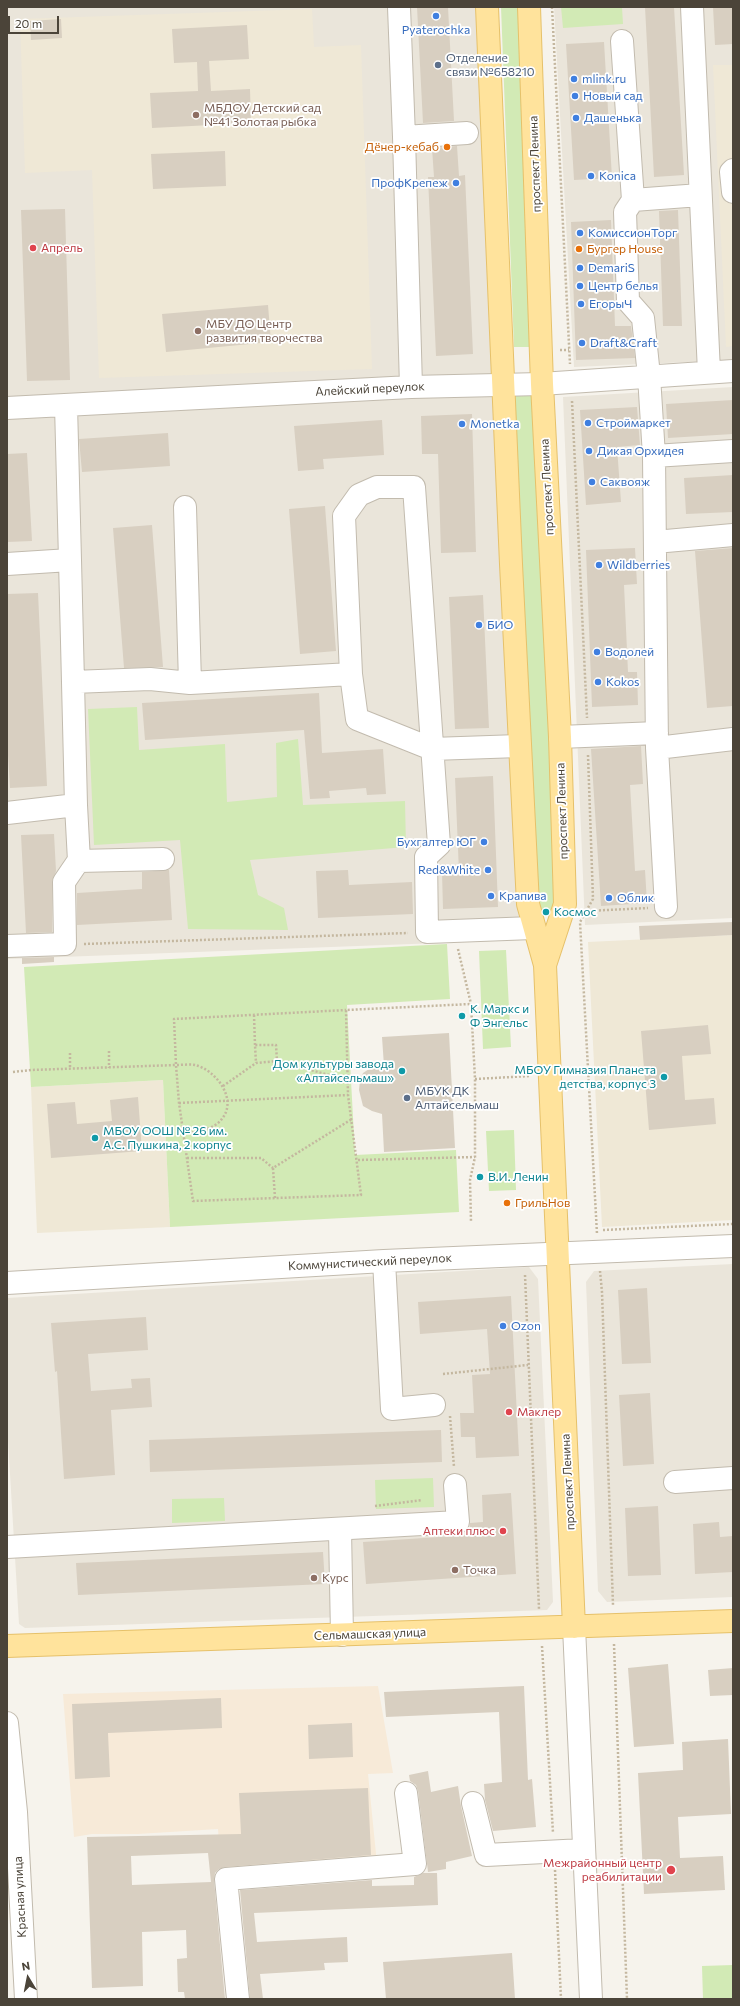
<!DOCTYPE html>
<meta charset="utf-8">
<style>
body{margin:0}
#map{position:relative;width:740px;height:2006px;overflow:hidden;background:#f6f3ec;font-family:Commissioner,sans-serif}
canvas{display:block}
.frame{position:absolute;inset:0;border:8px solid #4b4439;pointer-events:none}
.north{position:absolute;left:8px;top:1958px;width:40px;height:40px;-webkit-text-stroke:3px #fff;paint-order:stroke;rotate:350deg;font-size:11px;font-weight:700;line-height:16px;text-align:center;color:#4b4439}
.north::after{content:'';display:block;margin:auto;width:14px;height:18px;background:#4b4439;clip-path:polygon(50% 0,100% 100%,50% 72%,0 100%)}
.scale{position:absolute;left:8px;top:16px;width:51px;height:18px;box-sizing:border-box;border:2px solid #4b4439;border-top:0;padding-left:5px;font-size:12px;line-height:14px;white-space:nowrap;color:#4b4439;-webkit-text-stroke:3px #fff;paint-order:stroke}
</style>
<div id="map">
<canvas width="740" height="2006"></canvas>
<div class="frame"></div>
<div class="north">N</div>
<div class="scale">20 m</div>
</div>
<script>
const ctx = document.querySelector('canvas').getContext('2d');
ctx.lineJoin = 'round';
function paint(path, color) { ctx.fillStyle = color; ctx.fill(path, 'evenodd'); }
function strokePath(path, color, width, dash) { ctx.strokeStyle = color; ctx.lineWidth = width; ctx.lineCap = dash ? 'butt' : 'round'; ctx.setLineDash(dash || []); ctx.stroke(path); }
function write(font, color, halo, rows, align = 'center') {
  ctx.font = font + ' Commissioner,sans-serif'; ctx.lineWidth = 3.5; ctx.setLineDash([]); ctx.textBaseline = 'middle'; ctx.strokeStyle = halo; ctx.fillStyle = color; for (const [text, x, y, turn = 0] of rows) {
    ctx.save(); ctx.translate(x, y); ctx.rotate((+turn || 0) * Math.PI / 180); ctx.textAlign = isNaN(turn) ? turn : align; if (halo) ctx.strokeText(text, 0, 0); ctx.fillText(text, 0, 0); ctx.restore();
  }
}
const residential = new Path2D(`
 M7 7H476L490 330 520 940 7 959Z
 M554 7H733V360L574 367Z
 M733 387V918L585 925 563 397Z
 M733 1264V1597L607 1602 598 1591 586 1282 594 1271Z
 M529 1267 538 1279 553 1602 547 1610 25 1628 19 1624 7 1424V1298Z`);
const commercial = new Path2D(`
 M378 1686 393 1773 368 1774 377 1864 221 1870 218 1829 138 1834H92L74 1837 63 1694Z`);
const education = new Path2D(`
 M312 9 314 47 361 45 372 369 99 378 92 170 25 173 20 19Z
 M713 65H733V346L726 347Z
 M733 935V1220L602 1227 588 942Z
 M163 1080 170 1227 37 1233 31 1087Z`);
const green = new Path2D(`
 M501 7H521L537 347H514Z
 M561 7H622L623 24 563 28Z
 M511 394H538L559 908 553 916 541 915 533 904Z
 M137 707 139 750 225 744 227 802 277 797 276 743 298 739 303 805 405 801 406 847 250 860 258 895 284 908 288 930 188 929 180 840 94 845 88 709Z
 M447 944 450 999 347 1005 355 1155 456 1150 459 1212 170 1227 163 1080 31 1087 24 967Z
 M506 950 511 1047 483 1049 479 951Z
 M514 1130 516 1190 489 1191 486 1131Z
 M433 1478 434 1507 376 1509 375 1480Z
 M224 1498 225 1521 172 1523V1499Z
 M733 1965V1999H703L702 1966Z`);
const building = new Path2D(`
 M417 7H448L454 121 423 123Z
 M645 7H674L684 175 654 177Z
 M713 7H733V44L715 45Z
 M61 19 62 38 31 40 30 21Z
 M247 25 249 59 209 61 211 91 250 89 251 123 152 128 150 93 198 91 197 62 174 63 172 29Z
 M604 42 612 178 574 180 566 44Z
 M457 146 459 176 465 175 473 354 436 356 428 177H434L432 148Z
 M225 151 226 186 153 189 151 154Z
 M65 209 70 380 27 381 21 210Z
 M678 210 682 326H663L659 211Z
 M611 220 615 326H631L635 358 576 360 571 222Z
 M268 305 271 342 166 352 162 314Z
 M733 400V434L668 438 666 404Z
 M637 407 640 445 617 447 621 502 586 505 580 410Z
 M472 414 476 552 441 553 438 454H422L421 416Z
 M382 420 384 455 323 459 324 469 298 471 294 426Z
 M168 433 170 466 82 472 79 439Z
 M27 453 32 541 7 542V454Z
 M733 475V512L686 514 684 478Z
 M325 506 336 651 300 654 289 509Z
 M152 525 163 667 124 668 113 528Z
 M635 548 637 584 624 585 628 672H637L638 705 592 707 586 550Z
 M733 548V706L707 708 695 551Z
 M38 593 47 786 10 788 7 738V594Z
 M483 595 489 728 455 729 449 597Z
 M319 693 322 753 383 749 386 794 367 795 366 788 329 791 330 798 310 799 304 730 145 740 142 703Z
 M641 746 643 784 630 785 635 871 645 870 647 903 601 906 591 749Z
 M493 776 498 907 443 909 442 872H459L455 778Z
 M54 834 56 871 52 882V932L26 933 21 835Z
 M169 870 172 920 77 925V893L142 889V872Z
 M348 870 349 885 412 882 413 914 318 918 316 871Z
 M733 922V935L640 940 639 926Z
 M54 957V962L22 964V958Z
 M708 1025 711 1054 682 1056 685 1100 714 1098 716 1124 649 1130 641 1031Z
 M449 1033 455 1148 384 1152 382 1114 372 1111 363 1106 359 1090 360 1080 363 1073 372 1067 384 1066 382 1037Z
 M138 1097 142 1151 51 1158 47 1104 75 1102 77 1124 112 1121 110 1100Z
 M647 1288 651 1363 622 1364 618 1290Z
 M511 1296 519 1456 476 1458 475 1437H461L460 1413H474L472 1375 490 1374 487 1329 420 1334 418 1302Z
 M146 1317 148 1350 88 1354 91 1391 132 1388 131 1379 150 1378 152 1407 111 1410 115 1475 64 1479 57 1371 55 1372 51 1323Z
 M650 1393 654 1464 623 1466 619 1395Z
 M441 1430 442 1462 150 1472 149 1440Z
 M511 1493 516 1574 366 1584 363 1542 470 1535V1523L483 1522 482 1495Z
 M658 1506 661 1575 628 1576 625 1508Z
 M719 1522 720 1537 733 1536V1572L695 1574 693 1524Z
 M323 1552 325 1584 78 1595 76 1563Z
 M668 1664 674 1744 634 1747 628 1668Z
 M733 1668V1695L710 1696 708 1670Z
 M524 1686 528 1780 532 1779 536 1827 493 1831 485 1800 484 1784 502 1782 499 1712 386 1717 384 1692Z
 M221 1698 222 1728 108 1733 110 1777 75 1779 72 1704Z
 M352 1723 353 1757 309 1759 308 1725Z
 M728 1739 731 1814 678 1817 680 1858 723 1856 725 1890 644 1894 638 1773 683 1770 682 1742Z
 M428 1771 431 1792 458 1786 461 1806 472 1856 446 1862V1869L428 1872 418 1791 416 1785 410 1781 409 1775Z
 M368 1788 371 1855 225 1867 219 1869 215 1873 214 1880 225 1999H185L184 1992H178L177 1959 187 1958 186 1930 142 1932 143 1986 92 1988 87 1837 241 1834 239 1793ZM208 1853 211 1882 132 1885 131 1856Z
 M423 1873H437L438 1905 254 1913 257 1942 347 1937 348 1962 324 1963 325 1970 260 1974 263 1999H250L240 1890 372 1880V1886L414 1885V1877Z
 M512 1953 515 1999H386L383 1962Z`);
const path = new Path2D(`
 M552 7 570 364
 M560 350H569
 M572 401 587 718
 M588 755 593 899 580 922 597 1234
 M587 911 648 908
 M84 944 408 933
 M458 949 471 1004 475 1079V1157L470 1180 471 1222
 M254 1015 255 1045
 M109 1051V1068
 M70 1053V1068
 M277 1061 348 1080
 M13 1072 31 1070 176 1065 179 1103 193 1201 361 1195 348 1095 346 1010 471 1004
 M569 1074 632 1072
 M475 1079 530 1076
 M223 1086 256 1063 277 1061 276 1045H255L256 1063
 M179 1103 348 1095
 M184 1134C196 1132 213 1130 221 1120 239 1100 216 1070 195 1065 189 1064 182 1065 176 1065L174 1019 346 1010
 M187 1158H261L273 1168
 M358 1160 475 1157
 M275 1198 273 1168 352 1119
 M603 1230 733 1224
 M600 1271 602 1292 613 1605
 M525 1275 539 1609
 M443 1374 528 1365
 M450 1416 454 1467
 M375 1506 422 1500
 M614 1644 627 1999
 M542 1646 553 1833
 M555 1870 561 1999`);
const minor = new Path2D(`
 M399 7 404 137
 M692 7 709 372
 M622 41 633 200 625 212 628 301 643 318 649 376 654 456 733 451
 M733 170 731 172 733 192
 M633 200 700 195
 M411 387 404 137 467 133
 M7 408 411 387 541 384 733 371
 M654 456 657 748 666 907
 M185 507 190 683
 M655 542 733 535
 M7 564 70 560 66 405
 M351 674 344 516 359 495 377 487H414L439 845 426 857 427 932 533 928
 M73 682 150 679 190 683 351 674 357 719 432 749 519 746
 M560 737 657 733
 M657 748 733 739
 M76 805 79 861 163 859
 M7 813 76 805 70 560
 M7 946 65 944 64 882 79 860
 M384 1261 392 1409 434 1405
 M7 1283 384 1261 733 1246
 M675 1482 733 1478
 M340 1530 342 1635
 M7 1547 458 1522 455 1485
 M574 1627 591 1999
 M7 1723 16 1812 26 1999
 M473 1803 486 1855 583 1850
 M238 1999 226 1879 415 1864 406 1793`);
const major = new Path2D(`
 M487 7 511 564 528 904 545 965 574 1627
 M529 7 542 384 560 737 565 904 545 965
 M7 1646 733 1621`);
const markers = [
 [436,16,4,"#3f7fe0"],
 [438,65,4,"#5c6f8a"],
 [574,79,4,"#3f7fe0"],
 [575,96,4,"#3f7fe0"],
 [196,115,4,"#8d6e63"],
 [576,118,4,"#3f7fe0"],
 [447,147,4,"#e8710a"],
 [591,176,4,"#3f7fe0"],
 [456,183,4,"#3f7fe0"],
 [580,233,4,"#3f7fe0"],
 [33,248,4,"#e0444e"],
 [579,249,4,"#e8710a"],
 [580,268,4,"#3f7fe0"],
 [580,286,4,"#3f7fe0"],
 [581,304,4,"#3f7fe0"],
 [198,331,4,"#8d6e63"],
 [582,343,4,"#3f7fe0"],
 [588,423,4,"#3f7fe0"],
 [462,424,4,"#3f7fe0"],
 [589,451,4,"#3f7fe0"],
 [592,482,4,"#3f7fe0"],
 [599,565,4,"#3f7fe0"],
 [479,625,4,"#3f7fe0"],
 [597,652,4,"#3f7fe0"],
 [598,682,4,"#3f7fe0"],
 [484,842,4,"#3f7fe0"],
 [488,870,4,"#3f7fe0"],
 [491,896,4,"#3f7fe0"],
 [609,898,4,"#3f7fe0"],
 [546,912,4,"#0f9aa8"],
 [462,1016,4,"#0f9aa8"],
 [402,1071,4,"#0f9aa8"],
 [664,1077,4,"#0f9aa8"],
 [407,1098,4,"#5c6f8a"],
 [95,1138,4,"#0f9aa8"],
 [480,1177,4,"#0f9aa8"],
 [507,1203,4,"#e8710a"],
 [503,1326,4,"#3f7fe0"],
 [509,1412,4,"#e0444e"],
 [503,1531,4,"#e0444e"],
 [455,1570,4,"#8d6e63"],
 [314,1578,4,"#8d6e63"],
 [671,1870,5,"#e0444e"]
];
const shopNames = [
 ["Pyaterochka",436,30,"center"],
 ["mlink.ru",582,79],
 ["Новый сад",583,96],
 ["Дашенька",584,118],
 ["Konica",599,176],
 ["ПрофКрепеж",448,183,"right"],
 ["КомиссионТорг",588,233],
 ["DemariS",588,268],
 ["Центр белья",588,286],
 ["ЕгорыЧ",589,304],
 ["Draft&Craft",590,343],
 ["Строймаркет",596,423],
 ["Monetka",470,424],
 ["Дикая Орхидея",597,451],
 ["Саквояж",600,482],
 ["Wildberries",607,565],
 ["БИО",487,625],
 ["Водолей",605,652],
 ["Kokos",606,682],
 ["Бухгалтер ЮГ",476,842,"right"],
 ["Red&White",480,870,"right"],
 ["Крапива",499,896],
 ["Облик",617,898],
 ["Ozon",511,1326]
];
const serviceNames = [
 ["Отделение",446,58],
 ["связи №658210",446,72],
 ["МБУК ДК",415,1091],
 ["Алтайсельмаш",415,1105]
];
const educationNames = [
 ["МБДОУ Детский сад",204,108],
 ["№41 Золотая рыбка",204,122],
 ["МБУ ДО Центр",206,324],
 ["развития творчества",206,338],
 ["Точка",463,1570],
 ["Курс",322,1578]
];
const foodNames = [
 ["Дёнер-кебаб",439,147,"right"],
 ["Бургер House",587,249],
 ["ГрильНов",515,1203]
];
const streetNames = [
 ["проспект Ленина",535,164,-92],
 ["Алейский переулок",370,389,-3],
 ["проспект Ленина",547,487,-93],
 ["проспект Ленина",562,811,-92],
 ["Коммунистический переулок",370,1262,-3],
 ["проспект Ленина",568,1482,-93],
 ["Сельмашская улица",370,1634,-2],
 ["Красная улица",20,1897,-93]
];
const healthNames = [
 ["Апрель",41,248],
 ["Маклер",517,1412],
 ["Аптеки плюс",495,1531,"right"],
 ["Межрайонный центр",662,1863,"right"],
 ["реабилитации",662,1877,"right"]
];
const cultureNames = [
 ["Космос",554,912],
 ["К. Маркс и",470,1009],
 ["Ф Энгельс",470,1023],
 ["Дом культуры завода",394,1064,"right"],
 ["«Алтайсельмаш»",394,1078,"right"],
 ["МБОУ Гимназия Планета",656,1070,"right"],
 ["детства, корпус 3",656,1084,"right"],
 ["МБОУ ООШ № 26 им.",103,1131],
 ["А.С. Пушкина, 2 корпус",103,1145],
 ["В.И. Ленин",488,1177]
];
paint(residential, '#eae5da');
paint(commercial, '#f7ead8');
paint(education, '#efe8d6');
paint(green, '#d2eab5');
paint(building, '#d8cfc1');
strokePath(minor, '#c2bbae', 24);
strokePath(major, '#e6c16a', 24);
strokePath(path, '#c4b79f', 2.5, [2, 2]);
strokePath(minor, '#fff', 22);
strokePath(major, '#ffe39c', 22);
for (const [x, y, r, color] of markers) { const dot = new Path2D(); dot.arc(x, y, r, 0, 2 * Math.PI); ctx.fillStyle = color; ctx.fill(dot); strokePath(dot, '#fff', 1.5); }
write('12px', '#366cbe', '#fff', shopNames, 'left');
write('12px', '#4e5e75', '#fff', serviceNames, 'left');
write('12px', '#785e54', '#fff', educationNames, 'left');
write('12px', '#c56008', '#fff', foodNames, 'left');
write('12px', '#4b4439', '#fff', streetNames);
write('12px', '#be3a42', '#fff', healthNames, 'left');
write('12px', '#0d838f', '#fff', cultureNames, 'left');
</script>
